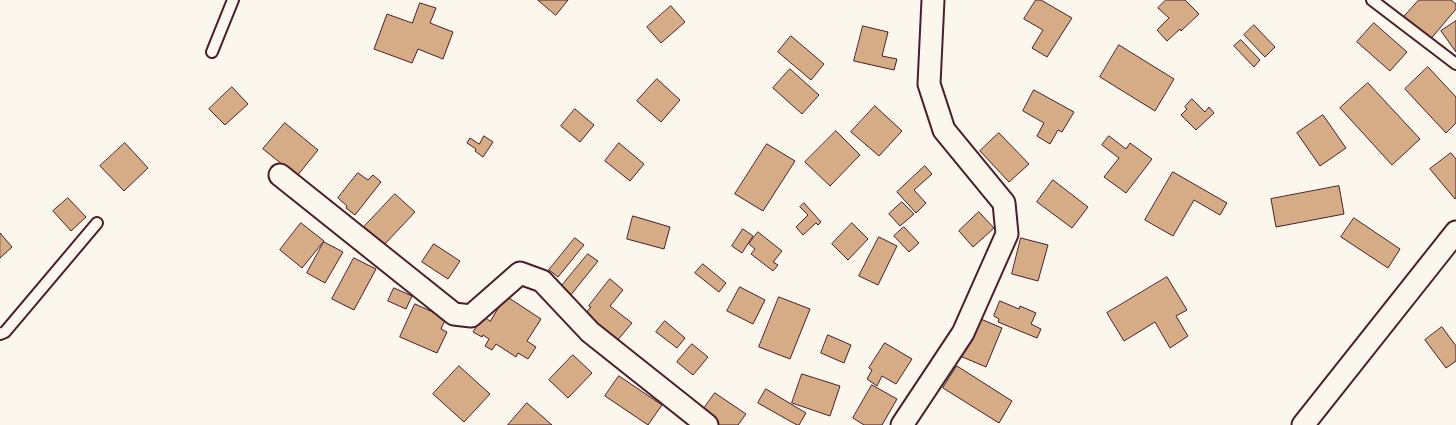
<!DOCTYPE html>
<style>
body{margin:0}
canvas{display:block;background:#fbf7ec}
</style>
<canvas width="1456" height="425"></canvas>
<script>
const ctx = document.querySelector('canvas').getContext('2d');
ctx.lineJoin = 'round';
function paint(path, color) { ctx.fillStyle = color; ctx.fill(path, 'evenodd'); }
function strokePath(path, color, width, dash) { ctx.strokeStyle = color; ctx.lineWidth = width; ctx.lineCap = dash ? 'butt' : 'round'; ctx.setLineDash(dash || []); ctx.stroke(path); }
const building = new Path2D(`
 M538 0H568L556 15Z
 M1036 0H1041L1072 18 1047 57 1032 48 1043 30 1024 19Z
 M1166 0H1185L1199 14 1181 31 1180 29 1167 41 1157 30 1169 18 1158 8Z
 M1419 0H1451L1456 4V9L1429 41 1402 19Z
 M420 3 436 8 430 23 453 32 443 59 418 49 412 63 374 49 387 14 412 23Z
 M671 6 685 22 661 43 647 27Z
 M1456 21V52L1441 31Z
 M1374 23 1407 52 1390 71 1357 42Z
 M1254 25 1275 47 1265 57 1244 35Z
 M863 26 888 32 882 56 897 59 894 70 854 61Z
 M791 36 824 64 811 80 778 52Z
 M1241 40 1260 60 1254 67 1234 46Z
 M1119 45 1174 79 1155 111 1100 77Z
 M1428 67 1456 97V123L1446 133 1405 89Z
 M790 69 819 95 802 114 773 88Z
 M657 79 680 100 661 122 637 101Z
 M1368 83 1420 139 1392 165 1340 108Z
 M232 87 248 104 225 125 209 109Z
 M1034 90 1074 112 1062 132 1058 130 1050 144 1037 136 1044 123 1023 111Z
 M1192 99 1205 112 1209 107 1214 113 1196 130 1181 115 1187 109 1185 107Z
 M875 106 902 131 879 156 851 132Z
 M575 109 594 125 580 142 561 126Z
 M1323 115 1346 148 1320 166 1297 133Z
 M285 123 318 150 297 176 263 149Z
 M836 131 860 155 830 186 805 162Z
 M999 133 1029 164 1009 182 980 151Z
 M484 136 493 142 483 157 475 151 476 149 467 143 470 138 479 144Z
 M1109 136 1126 149 1130 143 1152 159 1126 193 1104 177 1119 158 1102 145Z
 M125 143 148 168 124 191 100 166Z
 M619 143 644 164 630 181 605 161Z
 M767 144 795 161 763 211 735 194Z
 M1451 153 1456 159V198L1455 199 1430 169Z
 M925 166 932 174 914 190 926 203 916 213 897 192Z
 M1173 172 1227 203 1220 215 1194 200 1173 236 1145 220Z
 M358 173 368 180 373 175 381 182 355 215 346 208 347 206 338 198Z
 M1053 180 1088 207 1072 228 1037 202Z
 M1339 186 1344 214 1276 227 1271 199Z
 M395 194 415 212 383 246 363 228Z
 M68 198 86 217 71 231 53 211Z
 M902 202 914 214 900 226 889 214Z
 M804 203 821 222 818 225 816 223 803 235 796 227 808 215 800 207Z
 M979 212 994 228 973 247 959 231Z
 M633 216 670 227 664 249 627 239Z
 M1354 218 1400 249 1388 268 1341 237Z
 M301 223 324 241 302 268 280 250Z
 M852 223 868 239 848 260 832 244Z
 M904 227 919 243 909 252 894 236Z
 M743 229 753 236 742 253 732 246Z
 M758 232 782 251 773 262 778 265 773 271 751 254 755 249 749 244Z
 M0 233 12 247 0 258Z
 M879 237 897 246 878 285 859 276Z
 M575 238 584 245 558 277 549 270Z
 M1021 238 1048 245 1038 281 1012 274Z
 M324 242 343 252 325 283 307 273Z
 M434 244 460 261 448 279 422 262Z
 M588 254 598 261 570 296 560 288Z
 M354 258 376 269 354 310 332 299Z
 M703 264 726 283 719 292 695 273Z
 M1167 277 1187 310 1176 316 1188 336 1170 348 1155 322 1124 341 1107 313Z
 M610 279 623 290 610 306 632 323 616 342 583 316 591 307 589 306Z
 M740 287 765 300 753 324 727 311Z
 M394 288 412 296 406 309 388 301Z
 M506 296 541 319 527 341 536 347 528 359 518 353 516 357 496 344 492 350 485 346 489 339 483 335 482 337 473 332 483 316 490 321Z
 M779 297 810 309 790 359 759 347Z
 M1000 301 1019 309 1020 306 1036 313 1031 324 1041 329 1037 338 998 322 999 319 994 316Z
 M415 304 446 318 441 329 447 332 437 353 400 337Z
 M976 317 1002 328 986 367 960 356Z
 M665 321 685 338 677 348 656 332Z
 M1442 327 1456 346V361L1446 368 1425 340Z
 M828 335 851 345 844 363 821 353Z
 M885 343 912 359 896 384 882 376 877 386 867 379 872 370 869 368Z
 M692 344 708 357 693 375 677 362Z
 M573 355 592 373 568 398 549 380Z
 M459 366 490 394 464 422 433 394Z
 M957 366 1012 401 999 423 943 388Z
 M802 374 840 386 830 416 792 403Z
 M619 376 662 405 648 425 605 396Z
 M872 385 897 399 882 425H864L853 418Z
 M766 389 806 413 799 425H797L758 403Z
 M715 393 746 414 738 425H716L700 414Z
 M527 403 552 425H508Z`);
const service = new Path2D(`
 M1372 0 1456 64
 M212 52 233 0
 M0 334 5 332 97 223`);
const minor = new Path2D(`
 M280 175 454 314 471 316 520 273 542 281 590 332 707 425
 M902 425 963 333 1007 234 1004 203 944 130 929 84 933 0
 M1303 425 1456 232`);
paint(building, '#d6ac87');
strokePath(building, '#4a1f2b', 1);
strokePath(service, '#4a1f2b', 14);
strokePath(minor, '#4a1f2b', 25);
strokePath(service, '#fbf7ec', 10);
strokePath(minor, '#fbf7ec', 21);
</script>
